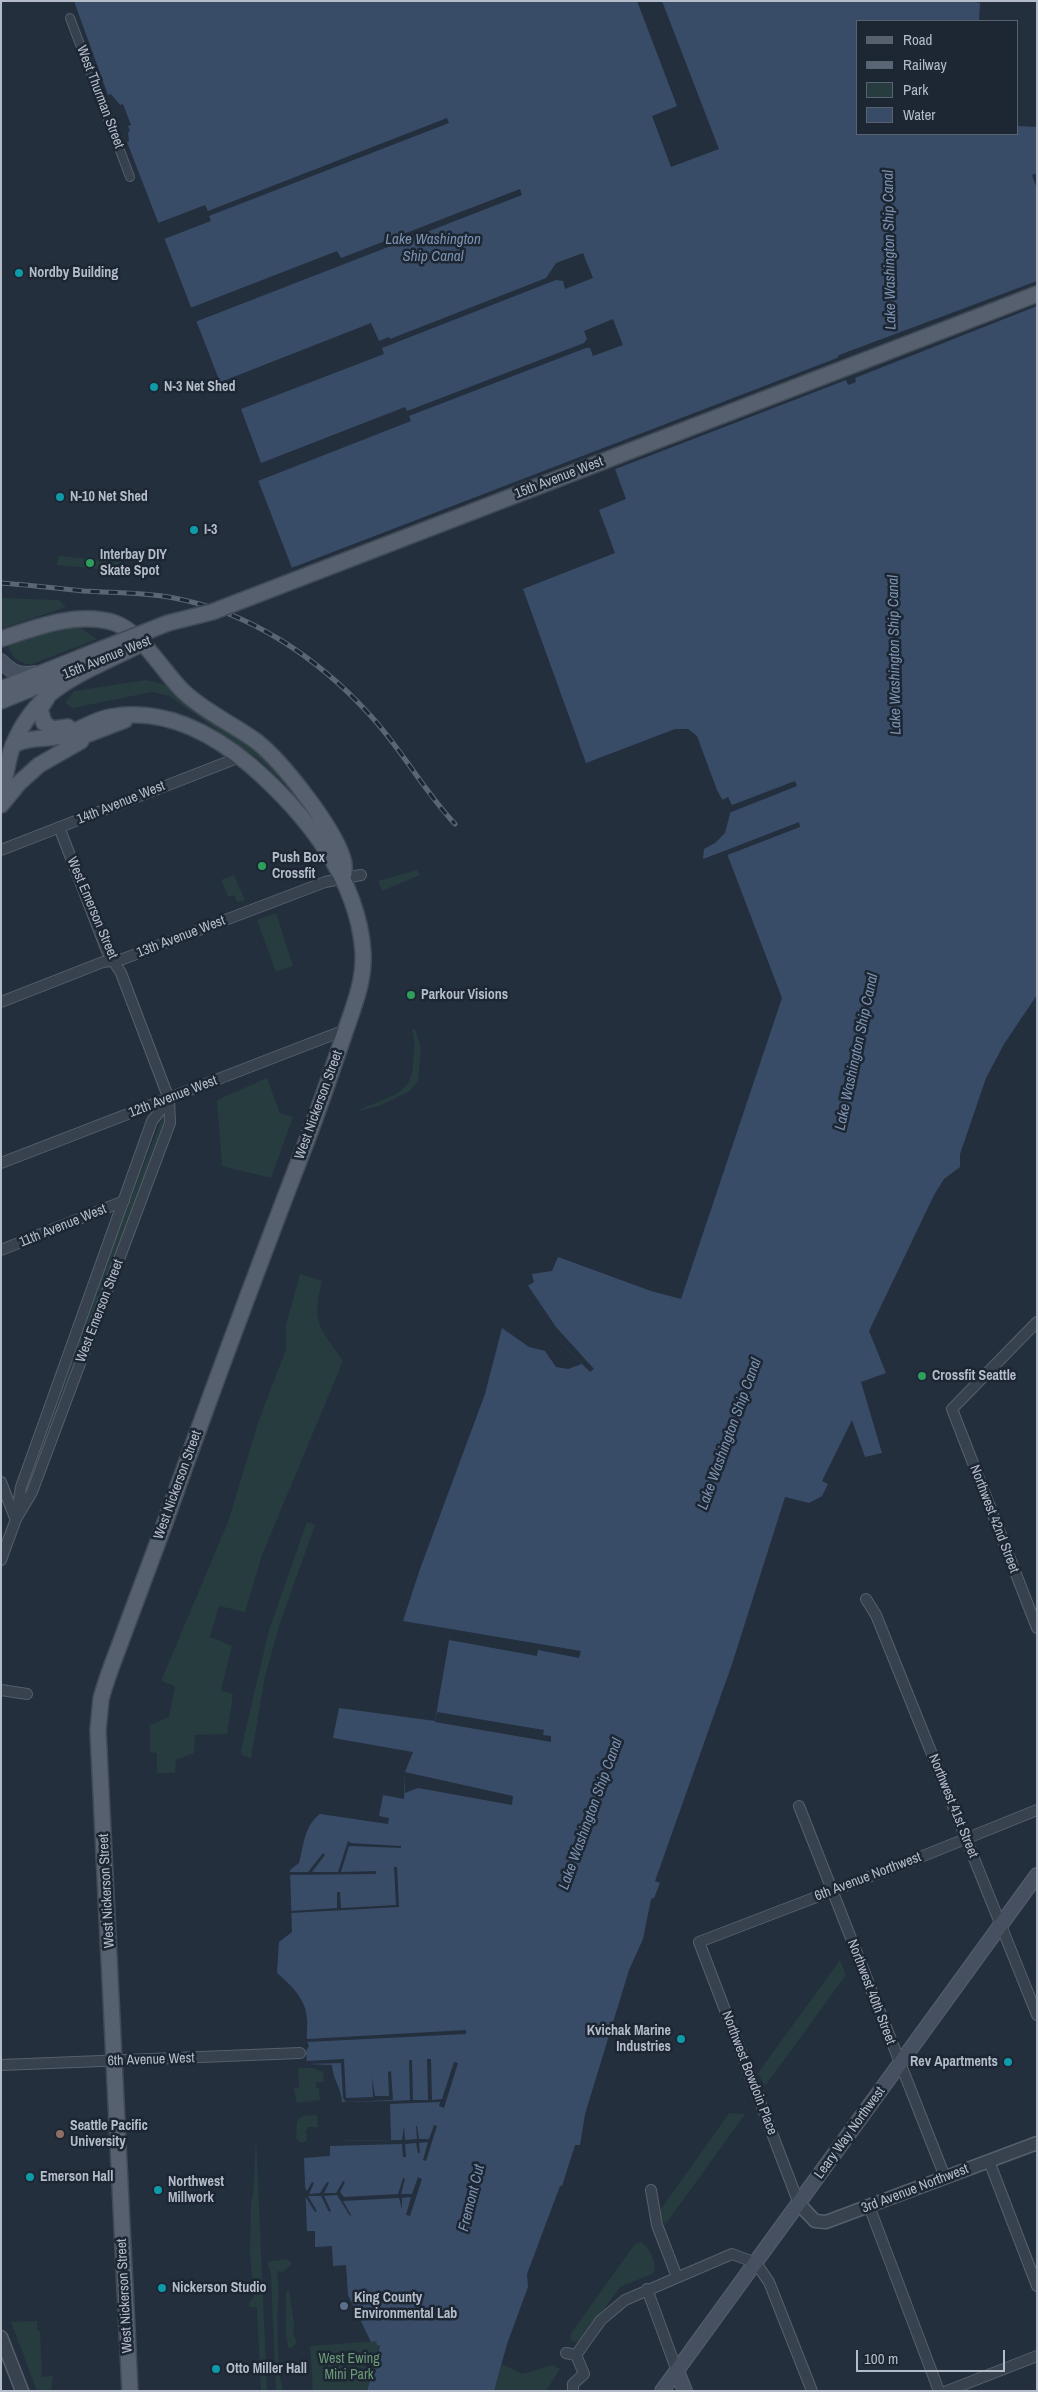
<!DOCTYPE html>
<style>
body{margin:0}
#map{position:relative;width:1038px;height:2392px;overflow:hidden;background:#242f3e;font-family:"Archivo Narrow",sans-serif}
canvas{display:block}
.frame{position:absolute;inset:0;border:2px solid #b4bcc9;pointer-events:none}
.legend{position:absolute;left:856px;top:20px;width:162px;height:115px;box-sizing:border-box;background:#1d2633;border:1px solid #59626f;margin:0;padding:6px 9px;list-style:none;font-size:15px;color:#b4bcc9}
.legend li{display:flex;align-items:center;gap:10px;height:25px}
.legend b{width:25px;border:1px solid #59626f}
.scale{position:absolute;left:856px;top:2350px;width:149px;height:22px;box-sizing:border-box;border:2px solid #b4bcc9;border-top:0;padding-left:6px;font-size:15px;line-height:18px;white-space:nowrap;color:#b4bcc9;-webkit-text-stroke:4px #1d2633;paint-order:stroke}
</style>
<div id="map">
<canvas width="1038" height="2392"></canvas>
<div class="frame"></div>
<ul class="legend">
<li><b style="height:6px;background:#56606e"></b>Road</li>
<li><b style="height:6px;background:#5a6575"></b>Railway</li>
<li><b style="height:14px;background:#263c3f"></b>Park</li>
<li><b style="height:14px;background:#394c67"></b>Water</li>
</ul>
<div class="scale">100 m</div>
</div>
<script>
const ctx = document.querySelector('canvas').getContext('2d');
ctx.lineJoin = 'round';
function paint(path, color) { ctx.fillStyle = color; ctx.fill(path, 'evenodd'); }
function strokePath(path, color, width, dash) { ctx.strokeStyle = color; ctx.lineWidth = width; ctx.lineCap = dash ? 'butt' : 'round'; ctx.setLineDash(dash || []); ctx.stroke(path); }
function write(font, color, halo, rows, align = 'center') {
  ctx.font = font + ' "Archivo Narrow",sans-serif'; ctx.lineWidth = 5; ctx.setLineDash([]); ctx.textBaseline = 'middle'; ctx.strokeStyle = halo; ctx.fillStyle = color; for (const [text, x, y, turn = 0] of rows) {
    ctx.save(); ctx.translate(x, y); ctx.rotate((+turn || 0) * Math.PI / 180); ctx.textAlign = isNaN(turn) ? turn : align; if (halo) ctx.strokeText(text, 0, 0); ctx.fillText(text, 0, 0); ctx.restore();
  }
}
const green = new Path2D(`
 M59 556 123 562 122 571 57 565Z
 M1 598 59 600 66 607 1 629Z
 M79 627 97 639 30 665C17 662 13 658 8 646L15 640Z
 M146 680 172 686 249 742 313 813 260 760 169 696 152 692 73 708 65 703 74 691Z
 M417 870 420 875 382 891 378 881Z
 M234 875 245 900 237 902 234 895 228 897 221 880Z
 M276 913 293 966 276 972 257 920Z
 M415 1029 421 1048 418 1081 410 1091 379 1106 358 1111C382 1097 412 1098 413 1064 414 1050 416 1044 412 1030Z
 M267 1078 280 1113 293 1117 271 1178 222 1166 217 1100Z
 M163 1115 164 1120 150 1168 104 1293 96 1289Z
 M300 1274 322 1281C311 1324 320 1327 343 1361L262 1555 245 1612 219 1606 210 1637 232 1646 221 1691 233 1694 227 1734 195 1735 194 1753 176 1760 175 1773H157V1753L150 1752V1725L169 1717 175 1686 161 1681 228 1522 258 1423 286 1349V1325Z
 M94 1294 101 1297 29 1493 26 1492Z
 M307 1522 315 1525 280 1623 265 1676 251 1758 242 1755 241 1750 269 1630Z
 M840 1960 846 1975 765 2086 758 2073Z
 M298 2068H314L323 2072 324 2082H316V2088H319L320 2100 299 2103 296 2101 294 2088H299Z
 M729 2113 745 2114 665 2225 659 2212Z
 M317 2115 318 2127H307V2131L305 2132 307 2135 306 2142H299L296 2138 297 2122 302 2116Z
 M256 2135 267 2391H261L257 2307H250L249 2303 254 2296 250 2255 251 2201 253 2197Z
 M641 2242C650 2248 657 2263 654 2273L620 2287 582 2340 574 2342 570 2338 572 2332 635 2244Z
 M287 2259 292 2264 283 2272 277 2271 279 2295 277 2315 279 2372 283 2391H276L271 2275 267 2262Z
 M289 2290 294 2323 293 2333 297 2342 292 2348 288 2347 286 2336V2293Z
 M37 2321V2331H40L42 2377 53 2376 51 2391H37L11 2322Z
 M377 2341 380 2345 367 2391H313L310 2346Z
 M502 2364 522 2374 553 2365 560 2369 546 2391H494Z`);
const water = new Path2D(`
 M74 1H971L980 3 979 21H857V134H1017V126L1037 127V173L1032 175 1037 189V995L1004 1044 986 1078 960 1154V1167L944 1179 934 1195 869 1331 886 1373 861 1382 882 1453 865 1457 852 1420 822 1481 828 1484 822 1496 809 1503 785 1497 732 1664 655 1881 660 1883 654 1898 651 1899 643 1939 629 1970 585 2114 580 2145H575L562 2186H560L527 2274 528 2287 507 2344 494 2391H367L380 2346 376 2344 377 2341 371 2342 348 2295 346 2265 333 2266 332 2246 315 2247V2231H307L304 2158 330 2156V2141L391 2140 390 2101 342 2102C341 2086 333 2081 332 2065L307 2064 306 2051 309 2046C305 2038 308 2028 307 2019 306 1999 291 1985 277 1973L279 1942 292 1932 290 1870 299 1863C304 1845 304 1826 320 1814L388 1824 389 1818 379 1816 383 1795 404 1799 405 1772 413 1752 333 1738 339 1708 435 1721 451 1629 403 1621 420 1569 485 1394 502 1328 529 1347 545 1351 556 1367 568 1369 582 1364 557 1339 522 1289 534 1282 532 1274 552 1271 558 1257 651 1291 681 1299 782 998 726 851 703 859 704 849 715 843 725 833 730 814 717 790 697 736 688 729H675L586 763 523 589 615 553 599 510 626 499 607 447 292 568 127 142 129 141 128 132 130 131 128 126 131 125 123 104 120 105 111 94 108 95Z`);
const pier = new Path2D(`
 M637 1H662L719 149 671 167 652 116 677 106Z
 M447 118 449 123 209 216 211 221 164 239 158 223 205 205 208 211Z
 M520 189 522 195 195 322 190 308 337 251 341 258Z
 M583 253 593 278 565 289 563 281 556 280 382 348 384 354 241 409 261 463 405 407 407 411 584 343 587 339 584 331 613 319 623 345 593 356 590 348H586L409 416 411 421 258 481 218 383 371 323 379 341 389 337 390 339 546 278 556 263Z
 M1037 281V306L855 378 856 382 848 385 846 380 613 470 605 450 292 570 289 569 837 358 839 355Z
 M795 781 797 786 729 813 722 800 728 797 732 805Z
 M799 822 800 827 725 856 724 854 704 862 701 860Z
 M527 1284 556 1327 594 1369 590 1372 557 1339 545 1324 522 1289Z
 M451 1629 581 1651 579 1658 538 1650 537 1656 449 1640Z
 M437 1712 544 1730 543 1735 551 1736V1742L435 1722Z
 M405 1772 513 1796 512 1805 418 1788 405 1793Z
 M348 1841 351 1843 401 1846V1848L349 1846 341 1872 376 1871V1874L290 1875V1872H308L323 1853 325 1855 312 1872H338Z
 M394 1867H397L399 1907 291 1913V1911L337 1908V1892H340L341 1908 396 1905Z
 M466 2030V2034L307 2042V2039Z
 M344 2059 346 2098 373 2097 372 2077 375 2096H389L388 2072 391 2071 393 2100 346 2102 343 2098 341 2063 307 2064V2061Z
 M427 2059H431L432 2100 442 2099 454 2062 458 2063 444 2108 439 2106 440 2102 390 2104V2101L410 2100 409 2060H412L413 2100H428Z
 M434 2125 437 2126 426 2161 423 2160 428 2142 419 2143 420 2153H418L416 2143 405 2144 406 2157H403L402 2144 330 2146V2141L402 2140 404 2126 405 2140 417 2139 416 2126H417L419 2139H429Z
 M418 2177 422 2179 410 2216 406 2215 411 2197 402 2198V2209L399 2198 343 2201 351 2215 350 2216 337 2195 324 2196 331 2211 329 2212 321 2196H308L317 2211 315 2212 305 2196V2188L307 2191 312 2182 314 2183 309 2194 320 2193 327 2182 329 2183 324 2193H336L343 2181 345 2182 340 2192 344 2197 398 2194 403 2178 405 2179 401 2194H412Z`);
const pedestrian = new Path2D(`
 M70 18 130 177`);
const minor = new Path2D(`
 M1 850 240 757
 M1 1002 103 962 123 959 325 882 361 875
 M1 1163 345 1030
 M1 1250 124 1201
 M1037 1322 952 1409 1037 1628
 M1 1482 15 1518
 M17 1513 21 1487 152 1121 169 1099
 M1 1560 16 1519 32 1492 170 1123 169 1099 121 973 107 951 59 827
 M866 1599 876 1615 1037 2015
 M1 1690 27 1694
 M799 1806 945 2177
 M1 2065 300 2053
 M989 2161 1037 2286
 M651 2190 657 2225 677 2277
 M799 2204 699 1942 918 1858 1037 1810
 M869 2206 939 2391
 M647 2289 677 2371
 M566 2353 576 2355 601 2320 625 2300 732 2254 756 2263 769 2282 812 2391
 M573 2391V2384L584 2374 576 2355
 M947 2391 1037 2356`);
const tertiary = new Path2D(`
 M799 2204 815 2221 826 2222 1037 2143
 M1 2337 22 2391`);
const secondary = new Path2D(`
 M1 661C10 672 22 676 36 673
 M677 2371 685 2391
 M662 2391 1037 1875`);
const primary = new Path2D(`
 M866 360 1037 294
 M1 639C37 627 78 611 115 623 141 632 164 673 184 692 205 712 233 724 256 741 282 761 334 828 343 859 345 864 344 870 344 874
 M1 689 79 658
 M47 698 40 709 44 723 52 729 68 727
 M1 701 65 675
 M70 741 125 720
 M13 745C33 736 43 740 62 736 79 731 93 720 110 717 162 707 211 732 250 765 304 812 358 877 363 952 365 982 352 1010 343 1038 330 1076 317 1115 302 1153 254 1278 207 1404 162 1531 149 1565 137 1599 124 1633 116 1655 107 1676 101 1699L98 1730 130 2391
 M1 791C7 776 7 758 14 743 38 686 84 673 135 647
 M1 805 19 783 39 765 81 741`);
const rail = new Path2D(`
 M1 583C29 585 56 588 84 591 114 593 144 592 174 598 250 612 318 658 369 714 401 748 423 790 455 824`);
const primaryBridge = new Path2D(`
 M79 658 168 623 212 612 866 360`);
const markers = [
 [19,273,5,"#0f9aa8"],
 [154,387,5,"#0f9aa8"],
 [60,497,5,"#0f9aa8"],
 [194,530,5,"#0f9aa8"],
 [90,563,5,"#2e9e5b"],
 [262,866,5,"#2e9e5b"],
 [411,995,5,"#2e9e5b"],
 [922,1376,5,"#2e9e5b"],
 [681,2039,5,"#0f9aa8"],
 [1008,2062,5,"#0f9aa8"],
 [60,2134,5,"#8d6e63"],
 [30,2177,5,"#0f9aa8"],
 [158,2190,5,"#0f9aa8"],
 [162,2288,5,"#0f9aa8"],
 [344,2306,5,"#5c6f8a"],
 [216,2369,5,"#0f9aa8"]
];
const streetNames = [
 ["West Thurman Street",100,97,69],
 ["15th Avenue West",559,478,-21],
 ["15th Avenue West",107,658,-22],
 ["14th Avenue West",121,803,-22],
 ["West Emerson Street",92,908,67],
 ["13th Avenue West",181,937,-21],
 ["12th Avenue West",173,1097,-21],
 ["West Nickerson Street",319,1105,-70],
 ["11th Avenue West",63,1226,-22],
 ["West Emerson Street",100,1311,-69],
 ["West Nickerson Street",178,1485,-70],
 ["Northwest 42nd Street",994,1519,69],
 ["Northwest 41st Street",953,1806,68],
 ["6th Avenue Northwest",868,1877,-21],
 ["West Nickerson Street",107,1891,-93],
 ["Northwest 40th Street",871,1992,69],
 ["6th Avenue West",151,2060,-2],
 ["Northwest Bowdoin Place",749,2073,69],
 ["Leary Way Northwest",850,2133,-54],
 ["3rd Avenue Northwest",915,2189,-21],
 ["West Nickerson Street",125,2296,-93]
];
const poiNames = [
 ["Nordby Building",29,273],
 ["N-3 Net Shed",164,387],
 ["N-10 Net Shed",70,497],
 ["I-3",204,530],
 ["Interbay DIY",100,555],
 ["Skate Spot",100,571],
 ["Push Box",272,858],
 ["Crossfit",272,874],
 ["Parkour Visions",421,995],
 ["Crossfit Seattle",932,1376],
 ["Kvichak Marine",671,2031,"right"],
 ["Industries",671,2047,"right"],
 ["Rev Apartments",998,2062,"right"],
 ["Seattle Pacific",70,2126],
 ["University",70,2142],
 ["Emerson Hall",40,2177],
 ["Northwest",168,2182],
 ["Millwork",168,2198],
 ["Nickerson Studio",172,2288],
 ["King County",354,2298],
 ["Environmental Lab",354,2314],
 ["Otto Miller Hall",226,2369]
];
const parkNames = [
 ["West Ewing",349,2359],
 ["Mini Park",349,2375]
];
const waterNames = [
 ["Lake Washington",433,240],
 ["Ship Canal",433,257],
 ["Lake Washington Ship Canal",890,250,-91],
 ["Lake Washington Ship Canal",895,655,-91],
 ["Lake Washington Ship Canal",857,1052,-78],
 ["Lake Washington Ship Canal",730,1434,-70],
 ["Lake Washington Ship Canal",591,1814,-70],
 ["Fremont Cut",472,2198,-76]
];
paint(green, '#263c3f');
paint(water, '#394c67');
paint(pier, '#242f3e');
strokePath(pedestrian, '#565f6c', 10);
strokePath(minor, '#565f6c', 12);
strokePath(tertiary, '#565f6c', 15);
strokePath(secondary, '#565f6c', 16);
strokePath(primary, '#414a57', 18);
strokePath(pedestrian, '#38414e', 8);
strokePath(minor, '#38414e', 10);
strokePath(tertiary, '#38414e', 12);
strokePath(secondary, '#465061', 14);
strokePath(primary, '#56606e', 15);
strokePath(rail, '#5a6575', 5);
strokePath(rail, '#1d2633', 3, [9]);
strokePath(primaryBridge, '#414a57', 18, []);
strokePath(primaryBridge, '#56606e', 15);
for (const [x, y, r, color] of markers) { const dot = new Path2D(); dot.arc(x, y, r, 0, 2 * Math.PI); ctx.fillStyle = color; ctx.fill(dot); strokePath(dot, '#1d2633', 2); }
write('14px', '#b4bcc9', '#1d2633', streetNames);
write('bold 14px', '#b4bcc9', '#1d2633', poiNames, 'left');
write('14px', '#6b9a76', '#1d2633', parkNames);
write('italic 15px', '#7c92b1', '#1d2633', waterNames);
</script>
